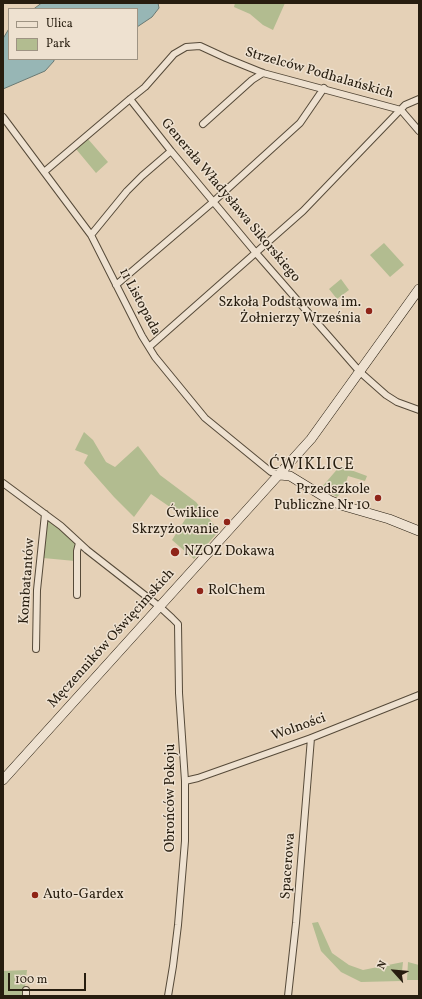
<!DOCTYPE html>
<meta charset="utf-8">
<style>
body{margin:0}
#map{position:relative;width:422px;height:999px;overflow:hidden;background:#e5d1b7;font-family:Vollkorn,serif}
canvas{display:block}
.frame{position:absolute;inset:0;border:4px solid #271d0f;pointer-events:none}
.legend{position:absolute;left:8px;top:8px;width:130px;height:52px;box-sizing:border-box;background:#eee1d0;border:1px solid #9e9383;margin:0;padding:5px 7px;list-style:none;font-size:12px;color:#271d0f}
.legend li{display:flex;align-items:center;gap:8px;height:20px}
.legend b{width:20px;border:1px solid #9e9383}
.north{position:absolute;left:374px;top:951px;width:40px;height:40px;-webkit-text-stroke:3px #eee1d0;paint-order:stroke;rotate:297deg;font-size:11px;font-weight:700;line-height:16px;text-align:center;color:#271d0f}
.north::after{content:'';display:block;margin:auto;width:14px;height:18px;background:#271d0f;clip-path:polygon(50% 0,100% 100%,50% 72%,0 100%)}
.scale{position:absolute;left:8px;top:973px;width:78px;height:18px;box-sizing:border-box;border:2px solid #271d0f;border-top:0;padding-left:5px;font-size:12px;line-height:14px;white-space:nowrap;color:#271d0f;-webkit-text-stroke:3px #eee1d0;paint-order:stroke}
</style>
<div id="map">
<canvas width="422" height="999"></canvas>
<div class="frame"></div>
<ul class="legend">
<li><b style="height:5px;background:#eee1d0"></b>Ulica</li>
<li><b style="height:11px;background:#b2bc90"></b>Park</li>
</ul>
<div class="north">N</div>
<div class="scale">100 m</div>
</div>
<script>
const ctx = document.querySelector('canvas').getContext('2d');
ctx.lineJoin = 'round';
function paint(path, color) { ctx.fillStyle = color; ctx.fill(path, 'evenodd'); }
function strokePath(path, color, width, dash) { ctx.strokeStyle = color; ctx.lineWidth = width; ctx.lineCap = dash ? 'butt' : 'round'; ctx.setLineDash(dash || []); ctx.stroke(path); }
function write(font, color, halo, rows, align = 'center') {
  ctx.font = font + ' Vollkorn,serif'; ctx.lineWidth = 3; ctx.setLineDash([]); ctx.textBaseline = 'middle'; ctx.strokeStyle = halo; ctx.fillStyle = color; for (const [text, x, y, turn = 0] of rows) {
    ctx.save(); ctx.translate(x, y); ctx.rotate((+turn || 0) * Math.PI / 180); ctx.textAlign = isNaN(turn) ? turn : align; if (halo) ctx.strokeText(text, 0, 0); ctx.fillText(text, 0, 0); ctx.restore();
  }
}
const green = new Path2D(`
 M235 3H285L273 30 263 25 250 14 234 7Z
 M88 139 108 162 96 173 76 149Z
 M384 243 404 265 390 277 370 255Z
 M341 279 349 290 337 299 329 289Z
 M84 432 93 440 106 462 115 467 138 446 160 475 196 502 219 531 194 559 172 540 186 518 151 494 134 517 114 497 84 463 88 455 75 450Z
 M340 466 367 476 365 481 348 476 343 491 337 497 321 488Z
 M47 519 77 543 75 561 43 558Z
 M318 922 332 953 349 965 363 970 403 962 401 981 361 982 341 972 321 951 312 923Z
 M408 962 419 965V980H407Z
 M27 970 24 996H3V971Z`);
const water = new Path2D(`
 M42 3H158L159 8 152 17 137 27V9H34Z
 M9 29V59H54V61L45 71 3 89V39Z`);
const street = new Path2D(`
 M130 99 171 151 256 253 360 372 386 395 397 402 419 410
 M3 117 91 235 142 336 155 357 205 418 271 472 280 475
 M203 124 252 80 263 73
 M44 172 130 99 145 87 174 54 186 47 200 46 226 58 263 73 401 110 419 131
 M91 235 127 191 142 176 171 151
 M116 285 213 202 300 123 324 88
 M149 347 303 211 405 105 419 99
 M3 483 61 526 87 550 160 607 172 618 178 624 179 693 185 781V841L178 925 173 966 168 996
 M77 595V551L79 543
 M36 649 37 590 45 514
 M185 781 198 778 311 738 419 695
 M26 996V990
 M288 996 296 923 311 738`);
const secondary = new Path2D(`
 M280 475 290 476 331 501 344 506 389 519 419 531
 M3 780 311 439 419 289`);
const markers = [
 [369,311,4,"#8f2418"],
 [378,498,4,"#8f2418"],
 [227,522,4,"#8f2418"],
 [175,552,5,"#8f2418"],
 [200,591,4,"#8f2418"],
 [35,895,4,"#8f2418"]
];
const streetNames = [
 ["Strzelców Podhalańskich",319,74,16],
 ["Generała Władysława Sikorskiego",230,201,50],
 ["11 Listopada",139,302,62],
 ["Kombatantów",28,581,-86],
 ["Męczenników Oświęcimskich",112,639,-48],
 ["Wolności",299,728,-20],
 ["Obrońców Pokoju",171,798,-90],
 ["Spacerowa",289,866,-86]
];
const poiNames = [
 ["Szkoła Podstawowa im.",361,303],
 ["Żołnierzy Września",361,319],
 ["Przedszkole",370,490],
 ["Publiczne Nr 10",370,506],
 ["Ćwiklice",219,514],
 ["Skrzyżowanie",219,530],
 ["NZOZ Dokawa",184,552,"left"],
 ["RolChem",208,591,"left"],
 ["Auto-Gardex",43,895,"left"]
];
const quarterNames = [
 ["ĆWIKLICE",312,466]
];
paint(green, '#b2bc90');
paint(water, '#97b6b5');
strokePath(water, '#6a7973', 1);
strokePath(street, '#564a39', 8);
strokePath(secondary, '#271d0f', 10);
strokePath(street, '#eee1d0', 6);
strokePath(secondary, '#eee1d0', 9);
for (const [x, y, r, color] of markers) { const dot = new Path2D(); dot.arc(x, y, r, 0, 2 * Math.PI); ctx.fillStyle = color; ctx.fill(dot); strokePath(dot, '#eee1d0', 1.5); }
write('14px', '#271d0f', '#eee1d0', streetNames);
write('14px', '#271d0f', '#eee1d0', poiNames, 'right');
ctx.letterSpacing = '1px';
write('16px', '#271d0f', '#eee1d0', quarterNames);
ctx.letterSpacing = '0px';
</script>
